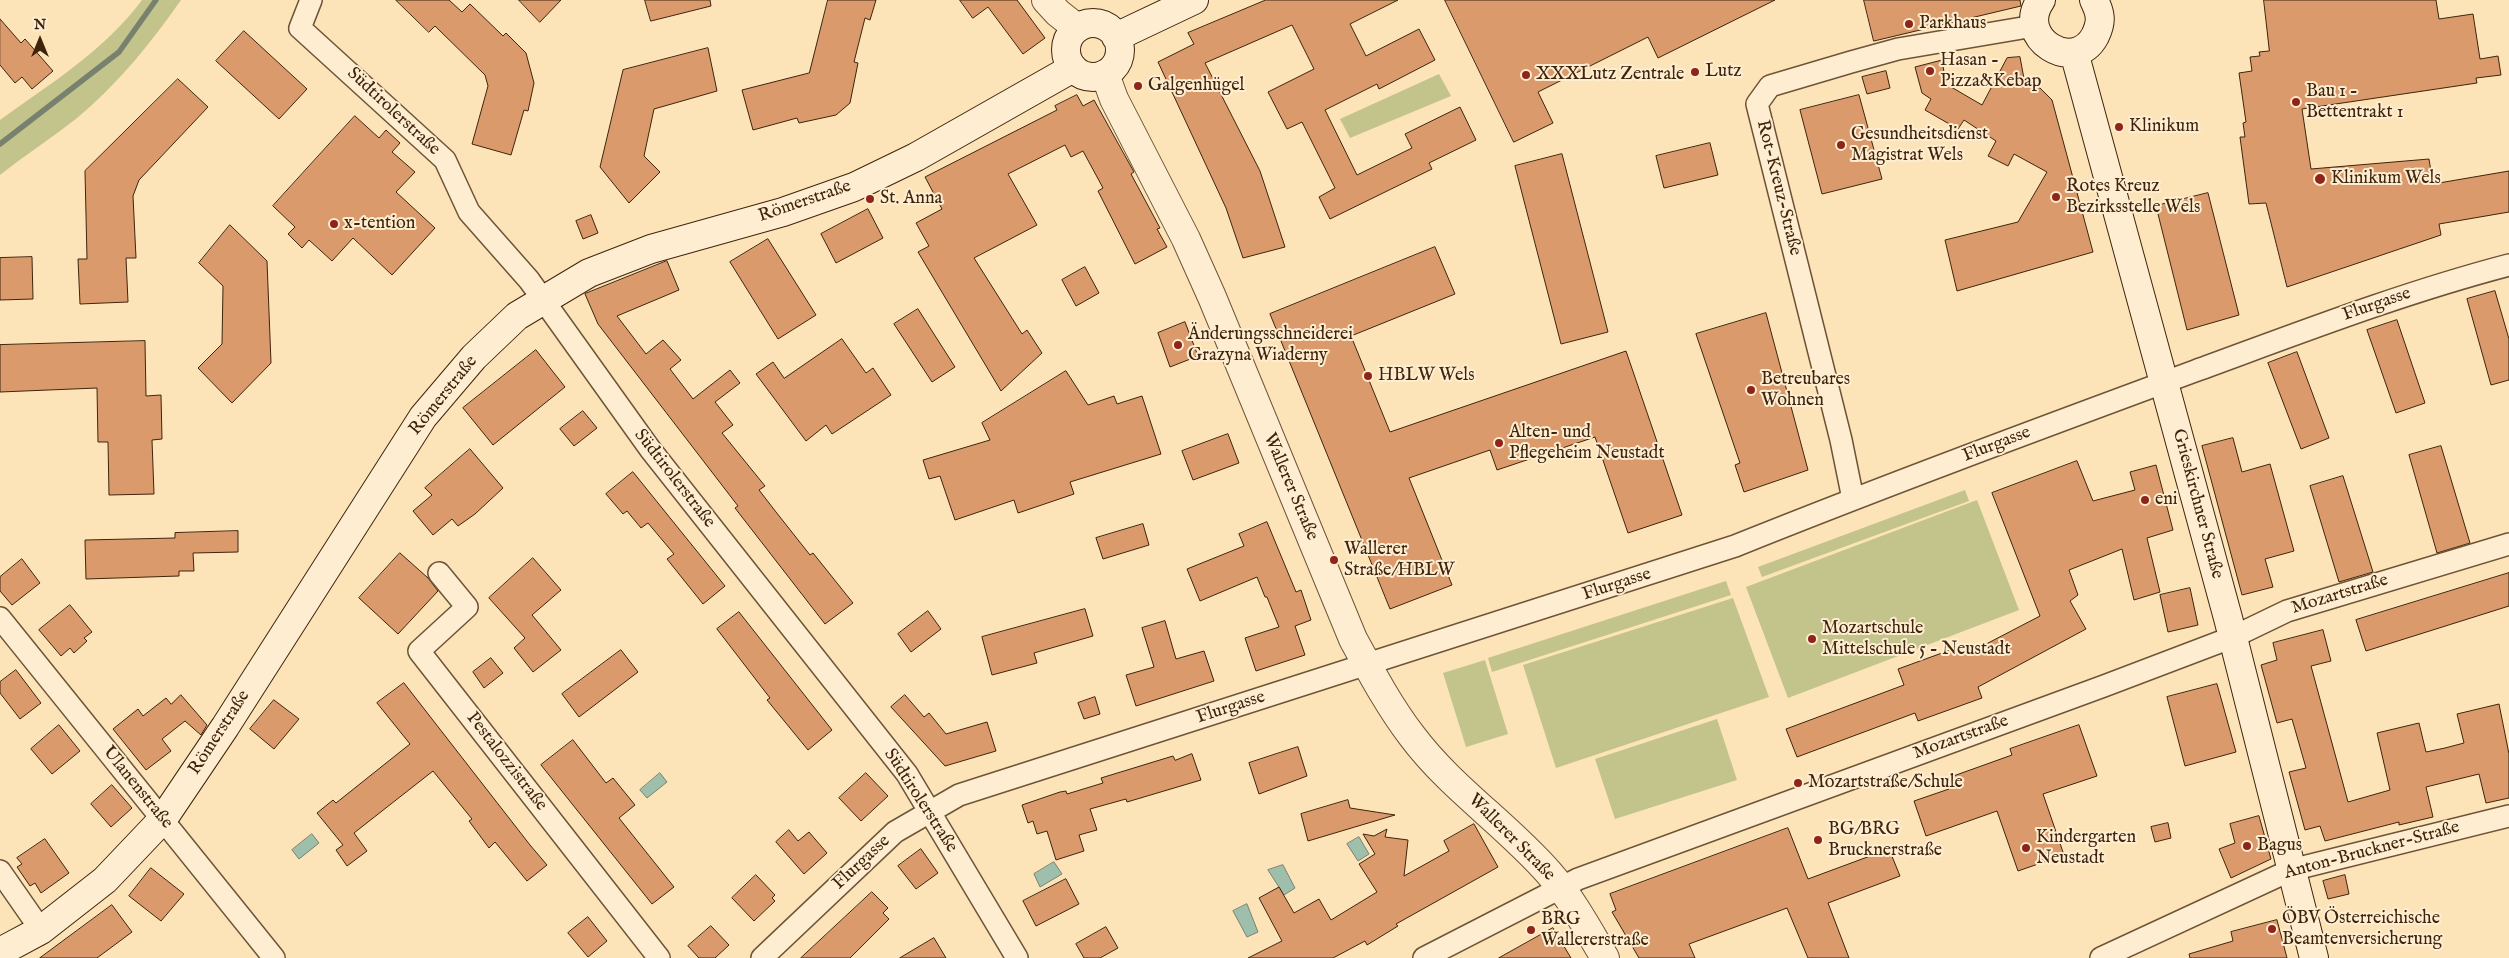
<!DOCTYPE html>
<meta charset="utf-8">
<style>
body{margin:0}
#map{position:relative;width:2509px;height:958px;overflow:hidden;background:#fde4b8;font-family:"IM FELL English",serif}
canvas{display:block}
.north{position:absolute;left:15px;top:15px;width:50px;height:50px;-webkit-text-stroke:4px #feedd1;paint-order:stroke;rotate:0deg;font-size:14px;font-weight:700;line-height:20px;text-align:center;color:#3e240c}
.north::after{content:'';display:block;margin:auto;width:18px;height:22px;background:#3e240c;clip-path:polygon(50% 0,100% 100%,50% 72%,0 100%)}
</style>
<div id="map">
<canvas width="2509" height="958"></canvas>
<div class="north">N</div>
</div>
<script>
const ctx = document.querySelector('canvas').getContext('2d');
ctx.lineJoin = 'round';
function paint(path, color) { ctx.fillStyle = color; ctx.fill(path, 'evenodd'); }
function strokePath(path, color, width, dash) { ctx.strokeStyle = color; ctx.lineWidth = width; ctx.lineCap = dash ? 'butt' : 'round'; ctx.setLineDash(dash || []); ctx.stroke(path); }
function write(font, color, halo, rows, align = 'center') {
  ctx.font = font + ' "IM FELL English",serif'; ctx.lineWidth = 4; ctx.setLineDash([]); ctx.textBaseline = 'middle'; ctx.strokeStyle = halo; ctx.fillStyle = color; for (const [text, x, y, turn = 0] of rows) {
    ctx.save(); ctx.translate(x, y); ctx.rotate((+turn || 0) * Math.PI / 180); ctx.textAlign = isNaN(turn) ? turn : align; if (halo) ctx.strokeText(text, 0, 0); ctx.fillText(text, 0, 0); ctx.restore();
  }
}
const green = new Path2D(`
 M142 0H181C151 43 118 84 77 118 52 138 25 155 0 175V120C50 84 105 50 142 0Z
 M1439 74 1451 96 1350 138 1340 119Z
 M1965 490 1969 501 1762 577 1758 567Z
 M1977 500 2019 610 1788 698 1746 587Z
 M1726 581 1731 595 1492 672 1488 658Z
 M1733 598 1769 697 1556 768 1523 665Z
 M1485 660 1508 734 1466 747 1443 673Z
 M1717 719 1737 780 1615 819 1595 759Z`);
const water = new Path2D(`
 M660 773 667 782 647 798 640 790Z
 M312 834 319 843 299 859 292 850Z
 M1359 837 1369 854 1358 861 1347 844Z
 M1054 862 1062 874 1040 887 1034 874Z
 M1283 865 1295 888 1284 895 1268 870Z
 M1247 904 1258 932 1247 937 1233 911Z`);
const stream = new Path2D(`
 M0 144 119 52 156 0`);
const building = new Path2D(`
 M396 0H449L462 12 470 4 503 36 506 33 526 53 534 83 528 111 524 110 511 155 472 144 488 86 485 75 435 26 429 32Z
 M519 0H561L540 22Z
 M645 0H710L711 6 651 21Z
 M828 0H876L870 20 865 18 854 62 858 63 850 103 836 115 799 123 797 118 753 130 742 90 809 73Z
 M960 0H1017L1045 38 1023 54 988 7 973 18Z
 M1266 0H1398L1350 24 1366 56 1419 29 1435 60 1379 89 1377 84 1325 110 1357 175 1412 148 1405 134 1460 107 1476 140 1429 163 1432 169 1330 219 1319 197 1335 188 1302 122 1287 129 1268 92 1314 69 1292 25 1205 63 1260 171 1285 247 1243 258 1226 208 1158 62 1194 44 1188 33Z
 M1445 0H1775L1658 58 1648 37 1538 92 1553 123 1514 142Z
 M1864 0H2020L2021 6 1874 41Z
 M2264 0H2436L2439 19 2473 14 2480 59 2498 56 2501 75 2476 78 2477 83 2302 109 2311 169 2429 159 2433 184 2509 171V212L2439 224 2441 235 2287 287 2266 203 2249 204 2240 137H2245L2243 123 2246 122 2239 73 2252 71 2250 57 2260 56 2259 52 2269 51Z
 M0 19 21 43 25 39 53 71 32 89 22 77 15 83 0 65Z
 M244 31 307 89 279 119 216 61Z
 M708 48 717 91 654 109 644 156 660 172 629 203 600 167 623 70Z
 M2020 57 2025 84 2040 88 2052 100 2093 252 1957 291 1945 240 2018 222 2047 172 2014 154 2008 166 1988 156 1996 141 1964 120 1958 129 1925 110 1931 99 1922 93 1915 67 1942 60 1946 84 1982 105 2007 58Z
 M1886 71 1890 88 1867 94 1862 77Z
 M178 79 208 107 139 180 133 196 136 258H126L128 302 80 304 78 259H87L85 171Z
 M1077 95 1083 106 1094 100 1134 172 1131 174 1160 228 1157 229 1167 247 1135 264 1098 191 1103 188 1083 151 1071 157 1065 145 1008 174 1037 225 974 258 1022 334 1027 330 1042 353 1001 391 918 252 929 246 916 223 942 209 925 177 1057 110 1055 106Z
 M1859 95 1882 179 1822 194 1800 110Z
 M355 116 379 138 386 130 400 143 392 152 415 172 396 192 435 228 392 275 353 238 332 261 309 240 302 248 288 234 295 227 273 206Z
 M1710 143 1718 175 1664 188 1656 156Z
 M1562 154 1608 332 1561 344 1515 166Z
 M2208 193 2239 315 2187 330 2156 206Z
 M868 209 883 238 836 263 821 234Z
 M591 215 598 233 583 239 576 221Z
 M230 225 267 261 271 363 232 403 198 368 222 344 223 286 199 263Z
 M768 239 816 315 778 339 730 262Z
 M1435 247 1455 294 1351 336 1390 432 1626 351 1682 515 1628 533 1595 437 1497 470 1490 450 1409 478 1452 585 1390 609 1270 314Z
 M32 257 33 299 0 300V258Z
 M667 261 679 290 617 316 646 354 663 340 681 360 670 369 693 399 730 370 740 383 715 402 733 425 722 433 765 486 759 490 776 512 810 555 813 553 853 603 825 624 735 508 738 506 598 324 585 294Z
 M1085 267 1099 293 1076 306 1062 280Z
 M2495 291 2509 339V380L2491 385 2467 299Z
 M918 309 955 367 932 382 894 324Z
 M1766 313 1808 470 1744 492 1735 465 1740 463 1696 334Z
 M2397 320 2425 403 2396 413 2367 330Z
 M1185 322 1198 356 1170 367 1158 333Z
 M842 339 866 373 873 368 891 395 832 434 826 425 806 441 756 374 773 362 784 378Z
 M145 341 146 396 161 395 162 439 152 440 154 494 109 495 108 442H98L97 388 0 392V345Z
 M536 350 565 387 493 445 463 408Z
 M2297 352 2329 438 2301 449 2268 363Z
 M1066 371 1088 405 1114 396 1117 404 1142 396 1161 454 1070 482 1074 494 1018 513 1014 500 955 520 940 476 929 479 923 460 990 440 982 423Z
 M583 411 597 428 574 446 560 429Z
 M1228 434 1239 463 1193 480 1182 451Z
 M2233 438 2242 472 2270 464 2294 551 2265 559 2273 587 2242 595 2202 446Z
 M2441 446 2470 543 2437 553 2409 455Z
 M470 449 503 488 475 514 458 526 452 519 433 535 413 511 432 495 425 488Z
 M2077 461 2093 501 2135 490 2130 472 2156 465 2173 530 2147 538 2160 592 2134 600 2122 549 2069 570 2078 595 2070 601 2086 629 1978 687 1982 698 1918 721 1915 713 1797 757 1786 729 1904 685 1898 669 1964 645 1967 654 2040 616 1992 493Z
 M633 472 725 586 703 604 667 559 674 554 648 523 641 528 627 511 623 514 606 494Z
 M2343 476 2373 572 2339 582 2310 486Z
 M1267 522 1296 592 1301 590 1311 620 1295 626 1305 655 1256 671 1245 638 1279 627 1267 597H1265L1257 577 1200 601 1187 569 1244 546 1239 534Z
 M1143 524 1149 545 1103 559 1096 538Z
 M238 531V552L193 553 194 571H179V576L86 579 85 540 175 538V533Z
 M400 553 428 578 438 591 398 634 359 598Z
 M533 558 561 590 532 615 561 650 533 672 514 648 525 638 489 598Z
 M22 559 40 583 12 605 0 591V577Z
 M2509 573V606L2366 651 2356 620Z
 M2190 588 2198 625 2168 632 2160 595Z
 M70 605 92 632 84 638 87 641 74 653 70 648 61 656 39 630Z
 M1085 609 1093 636 1034 653 1037 663 992 675 982 637Z
 M928 611 941 629 911 652 898 634Z
 M739 612 832 730 808 750 767 700 770 698 717 629Z
 M1165 621 1176 659 1204 651 1214 681 1136 706 1126 675 1154 667 1142 628Z
 M2323 630 2331 661 2311 666 2348 802 2390 790 2377 733 2419 723 2426 752 2445 748 2464 743 2457 714 2499 704 2509 754V798L2486 803 2479 774 2426 787 2433 817 2399 825V822L2325 841 2320 826 2305 830 2289 772 2306 768 2292 719 2277 723 2261 665 2277 660 2273 643Z
 M621 650 638 672 579 717 562 694Z
 M491 658 503 673 484 688 473 672Z
 M16 670 41 703 20 719 0 693V682Z
 M404 683 530 845 547 865 527 881 495 842 489 848 469 821 472 819 433 771 354 833 367 851 347 866 336 850 343 845 317 813 333 800 336 803 410 744 377 703Z
 M2217 684 2236 752 2185 766 2167 697Z
 M181 695 207 725 201 735 185 721 162 739 171 751 146 770 113 729 138 709 143 716 166 698 171 704Z
 M905 695 924 717 929 713 946 734 987 722 996 751 945 766 891 707Z
 M1095 697 1100 714 1084 719 1078 703Z
 M274 700 299 719 274 749 250 729Z
 M59 725 80 751 52 774 31 749Z
 M2079 725 2097 776 2043 794 2064 855 2018 871 1997 811 1926 836 1914 801 1949 789 1945 779 2012 755 2010 749Z
 M573 740 606 783 613 778 635 805 619 818 674 887 652 904 541 765Z
 M1298 747 1307 776 1259 794 1249 763Z
 M1192 754 1201 780 1127 802 1126 799 1090 809 1097 830 1079 835 1084 851 1056 860 1047 831 1037 834 1033 821 1028 823 1022 805 1060 792 1066 791 1067 794 1103 783 1101 778 1173 756 1175 760Z
 M866 773 888 796 861 821 839 798Z
 M112 785 132 808 111 827 91 804Z
 M1348 800 1350 808 1395 815 1308 841 1301 814Z
 M2259 816 2271 859 2231 878 2219 849 2235 843 2230 824Z
 M2168 823 2171 838 2155 842 2151 827Z
 M1474 824 1498 867 1396 924 1398 926 1367 945 1365 941 1333 958H1248L1282 941 1259 898 1279 887 1294 913 1319 899 1331 920 1377 892 1359 864 1375 854 1363 834 1374 836 1387 829 1385 837 1408 840 1404 876 1449 851 1444 841Z
 M1788 828 1808 879 1889 849 1900 876 1828 903 1849 958H1808L1787 908 1689 944 1695 958H1639L1612 912 1616 910 1610 894Z
 M789 830 798 841 809 832 827 853 804 874 776 842Z
 M45 839 69 873 41 893 35 883 30 886 17 867 22 864 17 858Z
 M921 849 938 873 916 889 898 866Z
 M151 868 184 894 161 921 129 896Z
 M756 875 775 895 772 898 775 901 754 921 732 898Z
 M2345 875 2349 894 2328 899 2323 881Z
 M1066 879 1079 904 1036 926 1023 901Z
 M872 892 888 908 883 913 889 919 850 958H801Z
 M112 905 132 932 97 958H40Z
 M588 917 607 941 588 957 568 933Z
 M2277 920 2287 958H2190L2189 954 2233 941 2231 932Z
 M711 926 729 945 715 958H699L688 946Z
 M1106 927 1118 948 1100 958H1084L1076 944Z
 M1553 928 1571 958H1499Z
 M934 938 946 958H900Z`);
const minor = new Path2D(`
 M311 0 300 28 445 160 469 212 529 280 650 449 907 774 1017 958
 M1853 499 1841 440 1757 104 1770 86 1851 62 1898 49 2034 26
 M439 573 467 607 419 651 659 958
 M0 618 274 958
 M0 871 41 930
 M762 958 895 832 959 795 1735 546C1887 485 2041 428 2195 371 2299 333 2402 293 2509 265
 M1424 958 1578 879 2104 686 2233 637 2287 611 2509 544
 M2101 958 2291 870 2509 816`);
const tertiary = new Path2D(`
 M1046 0 1058 13 1077 28
 M1105 74 1114 99 1186 239 1212 297 1353 639C1371 672 1389 706 1412 736 1451 788 1506 824 1549 873 1571 898 1588 929 1605 958`);
const secondary = new Path2D(`
 M2041 0C2014 38 2074 75 2095 36 2102 22 2101 14 2094 0
 M1066 50a27 27 0 1 1 54 0a27 27 0 1 1-54 0Z
 M1116 37 1194 0
 M2074 52 2228 618 2314 958
 M0 952 41 930 105 880 163 819 225 727 423 417 474 357 517 316 589 273 651 249 783 212 854 187 916 157 1073 68`);
const markers = [
 [1909,24,5,"#8f2418"],
 [1930,71,5,"#8f2418"],
 [1695,72,5,"#8f2418"],
 [1526,75,5,"#8f2418"],
 [1138,86,5,"#8f2418"],
 [2296,102,5,"#8f2418"],
 [2119,127,5,"#8f2418"],
 [1841,145,5,"#8f2418"],
 [2320,179,6,"#8f2418"],
 [2056,197,5,"#8f2418"],
 [870,199,5,"#8f2418"],
 [334,224,5,"#8f2418"],
 [1178,345,5,"#8f2418"],
 [1368,376,5,"#8f2418"],
 [1751,390,5,"#8f2418"],
 [1499,443,5,"#8f2418"],
 [2145,500,5,"#8f2418"],
 [1334,560,5,"#8f2418"],
 [1812,639,5,"#8f2418"],
 [1798,783,5,"#8f2418"],
 [1818,840,5,"#8f2418"],
 [2247,846,5,"#8f2418"],
 [2026,848,5,"#8f2418"],
 [2272,929,5,"#8f2418"],
 [1531,930,5,"#8f2418"]
];
const poiNames = [
 ["Parkhaus",1919,24],
 ["Hasan -",1940,61],
 ["Pizza&Kebap",1940,82],
 ["Lutz",1705,72],
 ["XXXLutz Zentrale",1536,75],
 ["Galgenhügel",1148,86],
 ["Bau 1 -",2306,92],
 ["Bettentrakt 1",2306,113],
 ["Klinikum",2129,127],
 ["Gesundheitsdienst",1851,135],
 ["Magistrat Wels",1851,156],
 ["Klinikum Wels",2331,179],
 ["Rotes Kreuz",2066,187],
 ["Bezirksstelle Wels",2066,208],
 ["St. Anna",880,199],
 ["x-tention",344,224],
 ["Änderungsschneiderei",1188,335],
 ["Grazyna Wiaderny",1188,356],
 ["HBLW Wels",1378,376],
 ["Betreubares",1761,380],
 ["Wohnen",1761,401],
 ["Alten- und",1509,433],
 ["Pflegeheim Neustadt",1509,454],
 ["eni",2155,500],
 ["Wallerer",1344,550],
 ["Straße/HBLW",1344,571],
 ["Mozartschule",1822,629],
 ["Mittelschule 5 - Neustadt",1822,650],
 ["Mozartstraße/Schule",1808,783],
 ["BG/BRG",1828,830],
 ["Brucknerstraße",1828,851],
 ["Kindergarten",2036,838],
 ["Neustadt",2036,859],
 ["Bagus",2257,846],
 ["ÖBV Österreichische",2282,919],
 ["Beamtenversicherung",2282,940],
 ["BRG",1541,920],
 ["Wallererstraße",1541,941]
];
const streetNames = [
 ["Südtirolerstraße",393,112,43],
 ["Rot-Kreuz-Straße",1778,188,76],
 ["Römerstraße",805,202,-19],
 ["Flurgasse",2377,305,-19],
 ["Römerstraße",444,396,-51],
 ["Flurgasse",1997,445,-21],
 ["Südtirolerstraße",674,479,52],
 ["Wallerer Straße",1290,487,67],
 ["Grieskirchner Straße",2197,504,75],
 ["Flurgasse",1617,585,-18],
 ["Mozartstraße",2340,595,-17],
 ["Flurgasse",1231,708,-18],
 ["Römerstraße",220,733,-57],
 ["Mozartstraße",1961,738,-20],
 ["Pestalozzistraße",506,762,52],
 ["Ulanenstraße",137,788,51],
 ["Südtirolerstraße",920,801,57],
 ["Wallerer Straße",1511,838,45],
 ["Anton-Bruckner-Straße",2372,851,-15],
 ["Flurgasse",862,863,-43]
];
paint(green, '#c3c38c');
paint(water, '#9fbfad');
strokePath(water, '#78816d', 1);
strokePath(stream, '#78816d', 5.5);
paint(building, '#db9a6c');
strokePath(building, '#3e240c', 1);
strokePath(minor, '#6e5437', 24);
strokePath(tertiary, '#6e5437', 30);
strokePath(secondary, '#3e240c', 30);
strokePath(minor, '#feedd1', 21);
strokePath(tertiary, '#feedd1', 28);
strokePath(secondary, '#feedd1', 28);
for (const [x, y, r, color] of markers) { const dot = new Path2D(); dot.arc(x, y, r, 0, 2 * Math.PI); ctx.fillStyle = color; ctx.fill(dot); strokePath(dot, '#feedd1', 2); }
write('18px', '#3e240c', '#feedd1', poiNames, 'left');
write('18px', '#3e240c', '#feedd1', streetNames);
</script>
